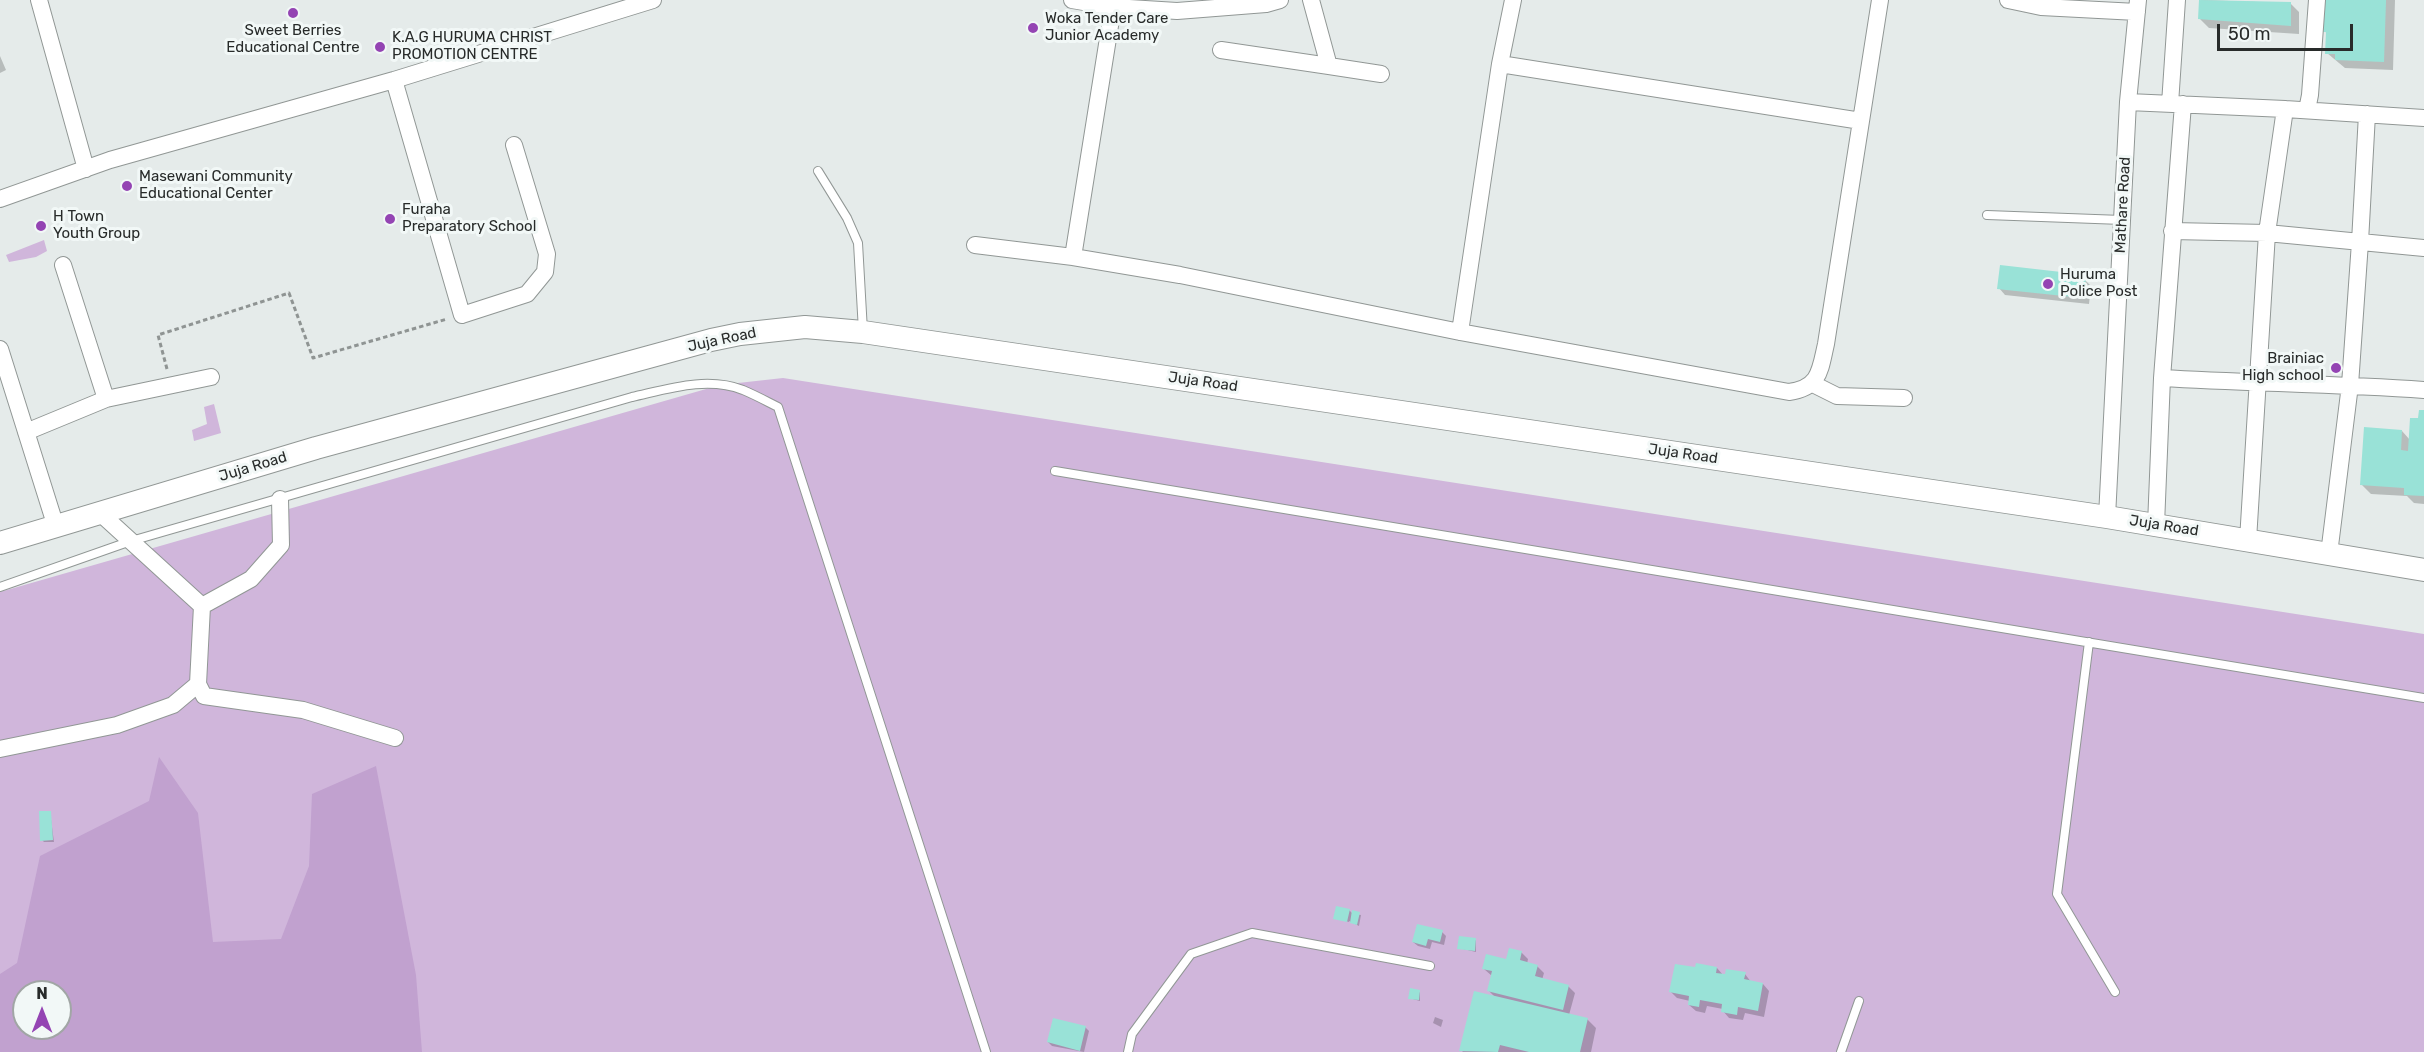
<!DOCTYPE html>
<style>
body{margin:0}
#map{position:relative;width:2424px;height:1052px;overflow:hidden;background:#e5ebea;font-family:Rubik,sans-serif}
canvas{display:block}
.north{position:absolute;left:12px;top:980px;width:60px;height:60px;box-sizing:border-box;background:#f2f8f7;border:2px solid #a1a6a5;border-radius:50%;rotate:0deg;font-size:16px;font-weight:700;line-height:24px;text-align:center;color:#282b2a}
.north::after{content:'';display:block;margin:auto;width:21px;height:27px;background:#9444b3;clip-path:polygon(50% 0,100% 100%,50% 72%,0 100%)}
.scale{position:absolute;left:2217px;top:24px;width:136px;height:27px;box-sizing:border-box;border:3px solid #282b2a;border-top:0;padding-left:8px;font-size:18px;line-height:21px;white-space:nowrap;color:#282b2a;-webkit-text-stroke:4px #f2f8f7;paint-order:stroke}
</style>
<div id="map">
<canvas width="2424" height="1052"></canvas>
<div class="north">N</div>
<div class="scale">50 m</div>
</div>
<script>
const ctx = document.querySelector('canvas').getContext('2d');
ctx.lineJoin = 'round';
function paint(path, color) { ctx.fillStyle = color; ctx.fill(path, 'evenodd'); }
function strokePath(path, color, width, dash) { ctx.strokeStyle = color; ctx.lineWidth = width; ctx.lineCap = dash ? 'butt' : 'round'; ctx.setLineDash(dash || []); ctx.stroke(path); }
function write(font, color, halo, rows, align = 'center') {
  ctx.font = font + ' Rubik,sans-serif'; ctx.lineWidth = 6; ctx.setLineDash([]); ctx.textBaseline = 'middle'; ctx.strokeStyle = halo; ctx.fillStyle = color; for (const [text, x, y, turn = 0] of rows) {
    ctx.save(); ctx.translate(x, y); ctx.rotate((+turn || 0) * Math.PI / 180); ctx.textAlign = isNaN(turn) ? turn : align; if (halo) ctx.strokeText(text, 0, 0); ctx.fillText(text, 0, 0); ctx.restore();
  }
}
const green = new Path2D(`
 M44 240 47 251 36 257 9 262 6 255Z
 M783 378 2424 634V1052H0V592L720 385ZM24 992H60V1028H24Z
 M214 404 221 433 194 441 192 430 207 424 204 407Z`);
const forest = new Path2D(`
 M159 757 198 813 213 942 281 939 309 866 312 794 376 766 416 975 422 1052H0V974L17 963 40 856 149 801ZM24 992H60V1028H24Z`);
const shadow = new Path2D(`
 M2201 0 2290 3 2299 12V34L2209 28 2200 19Z
 M2326 0H2395L2393 70 2345 68 2327 53 2328 34 2324 31Z
 M0 56 6 70 0 73Z
 M2069 274 2074 279 2085 280 2091 286 2089 304 2005 295 1999 288Z
 M2424 411V504L2414 503 2407 496 2371 494 2362 485 2402 431 2410 440Z
 M50 812 54 842H44L42 840Z
 M1349 910 1353 914 1361 915 1359 926 1349 921V922L1335 918Z
 M1442 932 1446 936 1444 945 1432 942 1430 949 1418 946 1413 942Z
 M1476 940V952L1459 948Z
 M1521 952 1528 959 1527 964 1537 966 1544 973 1542 980 1568 986 1575 993 1569 1015 1587 1019 1596 1028 1591 1052H1463L1461 1050 1495 997 1489 991 1492 976 1484 969 1507 960Z
 M1717 968 1723 975 1745 974 1751 982 1763 984 1769 991 1764 1017 1745 1013 1743 1020 1729 1018 1723 1011V1009L1707 1006 1705 1013 1696 1011 1689 1005 1690 1001 1677 998 1671 992 1696 969Z
 M1420 992V1001L1409 998Z
 M1435 1017 1443 1020 1441 1027 1433 1023Z
 M1085 1027 1089 1031 1084 1052 1052 1046 1048 1042Z`);
const building = new Path2D(`
 M2199 0 2291 2V26L2198 19Z
 M2324 0H2386L2384 62 2335 60V54H2325L2326 32H2323Z
 M2000 265 2070 273 2069 277 2086 278 2083 298 1997 289Z
 M2419 410H2424V496L2404 495V488L2360 485 2364 427 2402 430 2401 450 2408 451 2410 418H2418Z
 M39 811H51L53 840 40 841Z
 M1336 906 1350 909 1347 922 1333 919Z
 M1352 910 1360 912 1357 925 1350 923Z
 M1417 924 1443 930 1440 942 1428 939 1426 946 1412 942Z
 M1459 936 1476 938 1475 951 1457 949Z
 M1509 948 1522 951 1520 960 1538 965 1535 976 1569 985 1563 1010 1487 991 1492 971 1482 969 1486 954 1506 959Z
 M1696 963 1717 967 1716 973 1725 974 1726 969 1746 972 1744 979 1763 983 1758 1011 1738 1007 1737 1015 1721 1012 1722 1004 1700 1000 1699 1007 1688 1005 1689 996 1669 992 1675 964 1695 967Z
 M1410 988 1420 990 1419 1000 1408 999Z
 M1474 991 1588 1018 1580 1052H1529L1500 1045 1498 1052 1459 1051Z
 M1053 1018 1086 1026 1080 1051 1047 1042Z`);
const path = new Path2D(`
 M167 369 158 335 289 293 313 358 447 319`);
const lane = new Path2D(`
 M818 171 847 218 858 243 863 331
 M1987 215 2122 220
 M1055 471 2424 698
 M0 587 131 541 632 397C668 389 707 376 743 390 755 395 766 401 778 407L986 1052
 M2089 642 2057 894 2115 992
 M1128 1052 1132 1034 1191 954 1252 933 1430 966
 M1841 1052 1859 1001`);
const street = new Path2D(`
 M39 0 86 169
 M1072 0 1113 7 1177 11 1266 4 1280 0
 M2008 0 2041 7 2137 12
 M1113 7 1073 257 1180 275 1460 332 1789 392C1820 388 1820 370 1826 344L1880 0
 M1221 50 1329 66 1311 0
 M1500 64 1861 121
 M1329 66 1381 74
 M394 80 462 315 527 294 545 272 547 254 514 145
 M2128 102 2285 109 2424 118
 M2170 104 2177 0
 M2307 110 2310 95 2317 0
 M0 199 110 160 394 80 653 0
 M2172 231 2267 233 2424 248
 M975 245 1073 257
 M63 265 106 399
 M1460 332 1500 64 1513 0
 M0 349 56 527
 M2162 378C2249 383 2337 384 2424 390
 M1813 384 1837 396 1904 398
 M26 432 106 399 211 377
 M2107 517 2128 102 2138 0
 M2156 525 2162 378 2183 104
 M2248 540 2267 233 2285 109
 M2329 554 2350 385 2360 242 2367 114
 M202 606 251 579 281 545 280 499
 M198 684 204 696 303 710 395 738
 M0 749 117 725 173 705 198 684 202 606 99 512`);
const secondary = new Path2D(`
 M0 543 316 448 711 340 740 334 805 327 863 332 2107 517 2424 570`);
const markers = [
 [293,13,6,"#9444b3"],
 [1033,28,6,"#9444b3"],
 [380,47,6,"#9444b3"],
 [127,186,6,"#9444b3"],
 [390,219,6,"#9444b3"],
 [41,226,6,"#9444b3"],
 [2048,284,6,"#9444b3"],
 [2336,368,6,"#9444b3"]
];
const poiNames = [
 ["Woka Tender Care",1045,19],
 ["Junior Academy",1045,36],
 ["Sweet Berries",293,31,"center"],
 ["Educational Centre",293,48,"center"],
 ["K.A.G HURUMA CHRIST",392,38],
 ["PROMOTION CENTRE",392,55],
 ["Masewani Community",139,177],
 ["Educational Center",139,194],
 ["Furaha",402,210],
 ["Preparatory School",402,227],
 ["H Town",53,217],
 ["Youth Group",53,234],
 ["Huruma",2060,275],
 ["Police Post",2060,292],
 ["Brainiac",2324,359,"right"],
 ["High school",2324,376,"right"]
];
const streetNames = [
 ["Mathare Road",2123,205,-87],
 ["Juja Road",722,340,-12],
 ["Juja Road",1203,382,8],
 ["Juja Road",1683,454,8],
 ["Juja Road",253,467,-17],
 ["Juja Road",2164,526,9]
];
paint(green, '#d0b6db');
paint(forest, '#c1a1cf');
paint(shadow, '#0003');
paint(building, '#99e2d7');
strokePath(lane, '#919795', 10);
strokePath(street, '#919795', 18);
strokePath(secondary, '#919795', 24);
strokePath(path, '#8f9493', 3, [4.5, 3]);
strokePath(lane, '#fff', 8);
strokePath(street, '#fff', 16);
strokePath(secondary, '#fff', 22);
for (const [x, y, r, color] of markers) { const dot = new Path2D(); dot.arc(x, y, r, 0, 2 * Math.PI); ctx.fillStyle = color; ctx.fill(dot); strokePath(dot, '#f2f8f7', 2); }
write('15px', '#282b2a', '#f2f8f7', poiNames, 'left');
write('15px', '#282b2a', '#f2f8f7', streetNames);
</script>
